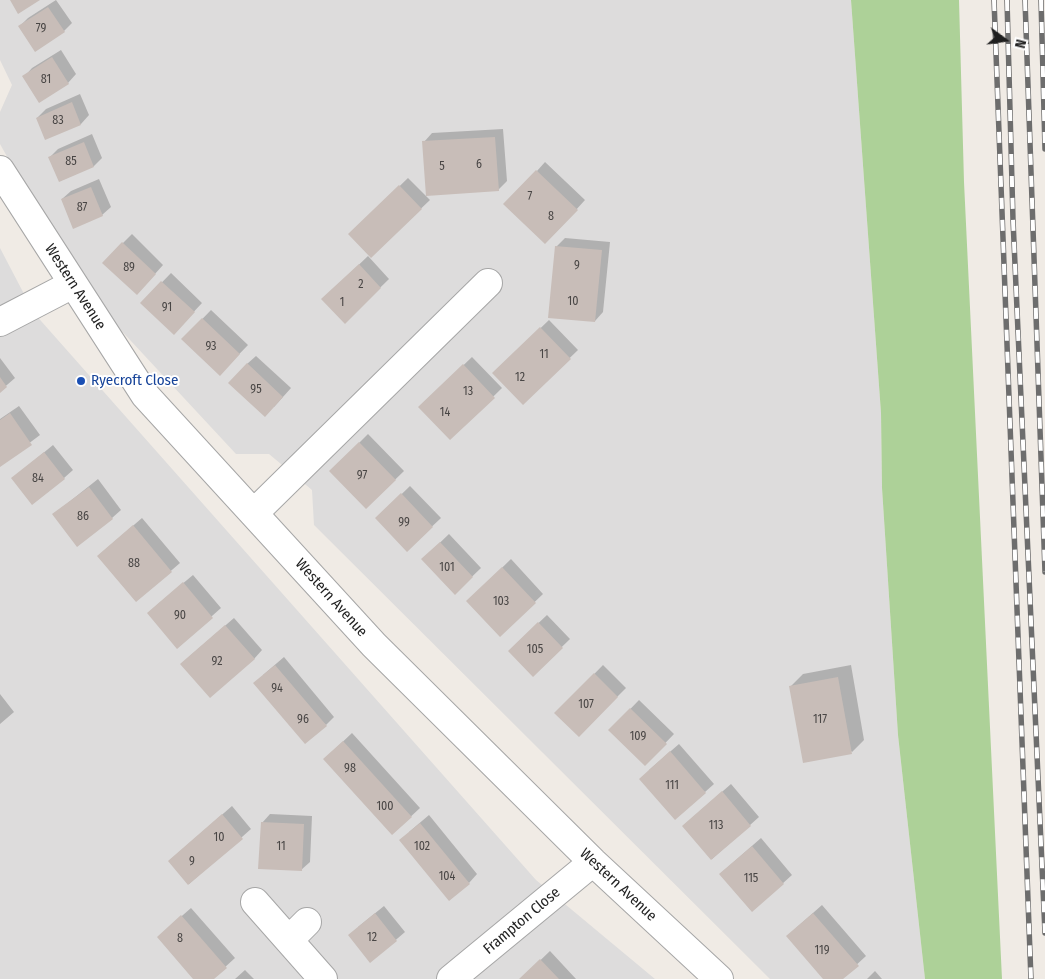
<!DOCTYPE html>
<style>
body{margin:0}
#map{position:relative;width:1045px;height:979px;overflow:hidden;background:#f0ebe5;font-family:"Fira Sans Condensed",sans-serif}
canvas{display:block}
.north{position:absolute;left:980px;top:15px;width:50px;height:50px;-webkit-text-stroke:4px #fff;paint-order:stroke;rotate:104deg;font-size:14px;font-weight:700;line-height:20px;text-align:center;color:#1f1f1f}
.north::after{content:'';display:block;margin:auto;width:18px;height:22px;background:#1f1f1f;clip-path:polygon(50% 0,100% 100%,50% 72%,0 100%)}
</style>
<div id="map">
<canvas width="1045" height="979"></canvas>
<div class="north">N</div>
</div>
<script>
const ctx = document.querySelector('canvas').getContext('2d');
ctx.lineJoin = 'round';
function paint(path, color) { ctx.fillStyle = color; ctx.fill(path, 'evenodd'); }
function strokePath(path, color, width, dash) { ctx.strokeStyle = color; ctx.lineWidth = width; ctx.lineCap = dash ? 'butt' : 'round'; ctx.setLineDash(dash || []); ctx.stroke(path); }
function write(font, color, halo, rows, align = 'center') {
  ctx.font = font + ' "Fira Sans Condensed",sans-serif'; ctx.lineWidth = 4; ctx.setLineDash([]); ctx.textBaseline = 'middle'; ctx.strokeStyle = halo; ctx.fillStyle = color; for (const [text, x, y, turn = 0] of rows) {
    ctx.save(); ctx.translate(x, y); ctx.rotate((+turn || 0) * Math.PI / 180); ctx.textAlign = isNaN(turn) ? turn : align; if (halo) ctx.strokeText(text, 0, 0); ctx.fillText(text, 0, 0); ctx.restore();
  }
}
const residential = new Path2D(`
 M0 0H851L881 413 882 488 898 735 925 979H770L314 525 312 490 269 454H236L78 284 0 144V112L12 85 0 60Z
 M0 248 34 313 536 880 655 979H0Z`);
const forest = new Path2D(`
 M851 0H959L964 182 1002 979H925L898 735 882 488 881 413Z`);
const shadow = new Path2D(`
 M56 0 72 23 64 31 20 26 28 18Z
 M61 50 76 74 68 83 24 77 32 68Z
 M80 94 89 115 81 124 46 138 37 118 46 109Z
 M503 129 507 181 498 190 424 142 432 133Z
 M92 134 102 158 94 166 60 181 50 157 58 149Z
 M545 162 585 200 554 234 537 171Z
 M408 178 430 200 371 256 350 234Z
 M99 179 111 207 102 215 62 199 71 191Z
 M132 234 163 265 145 285 104 262Z
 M565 238 610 242 603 312 595 321 556 247Z
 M368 256 389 279 345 322 323 299Z
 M171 273 202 303 174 333 142 303Z
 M211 310 248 345 220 374 183 339Z
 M549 320 578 350 523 403 494 373Z
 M256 356 291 388 274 407 247 364Z
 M472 357 502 388 450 439 420 407Z
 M0 358 15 378 0 391Z
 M19 406 40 435 0 465V419Z
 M368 434 404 471 366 508 331 471Z
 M53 445 73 470 64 478H13Z
 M98 479 121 510 112 518 54 514Z
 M410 486 441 518 407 550 377 518Z
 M142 518 180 563 136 601 98 556Z
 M449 534 481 568 455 593 423 559Z
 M511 559 543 594 500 635 468 601Z
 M193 575 221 608 177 647 157 605Z
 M547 615 570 639 533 675 509 651Z
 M234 618 262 650 254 659 190 656Z
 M284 657 334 717 326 725 263 675Z
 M603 665 626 688 579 735 556 713Z
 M851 665 864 740 852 752 790 687 803 674Z
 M0 694 14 712 0 724Z
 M639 700 674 734 645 764 610 730Z
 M352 733 420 808 392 834 333 751Z
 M679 744 714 784 705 792 649 770Z
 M731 784 759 817 712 859 683 826Z
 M232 806 251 829 189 884 169 861Z
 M270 814 312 816 310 862 301 870 262 823Z
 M429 815 477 874 469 883 409 832Z
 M761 838 792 875 752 911 720 874Z
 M822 905 866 956 841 979H825L796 928Z
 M384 906 405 932 370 962 358 927Z
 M191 908 235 958 212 979H194L167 929Z
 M550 951 576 979H520L523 977Z
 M245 970 254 979H235Z
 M875 971 882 979H867Z`);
const building = new Path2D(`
 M10 0H40L18 14Z
 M48 7 65 32 35 52 18 26Z
 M52 57 69 84 39 103 22 76Z
 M72 102 81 125 45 140 36 118Z
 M495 137 499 191 426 196 422 141Z
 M84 142 94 167 59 182 48 157Z
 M536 170 578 210 545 244 503 204Z
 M399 185 422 209 371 258 348 234Z
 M91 187 103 216 73 229 61 199Z
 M122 242 156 274 137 295 102 263Z
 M555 246 602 250 595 322 548 318Z
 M359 264 381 288 345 324 321 299Z
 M161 281 195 312 174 335 140 303Z
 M202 318 240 354 220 376 181 339Z
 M540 327 571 359 523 405 492 373Z
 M247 363 283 397 265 417 228 383Z
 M463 364 495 398 450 440 418 407Z
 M0 377 7 387 0 393Z
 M10 413 32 445 0 467V420Z
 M359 442 396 480 366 509 329 471Z
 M44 452 65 479 32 505 11 478Z
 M89 487 113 519 77 547 52 514Z
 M401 493 433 527 407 552 375 518Z
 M133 525 172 572 136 602 97 556Z
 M440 542 473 577 455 595 421 559Z
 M502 567 536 603 500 637 466 601Z
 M183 582 213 618 177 649 147 613Z
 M538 622 563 648 533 677 508 651Z
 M225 625 255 659 210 698 180 664Z
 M275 665 327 726 305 744 253 683Z
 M594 673 618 697 579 737 554 713Z
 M838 677 852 754 803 763 789 686Z
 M630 708 667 744 645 766 608 730Z
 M343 741 412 817 392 835 323 759Z
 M670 751 706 793 675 820 639 779Z
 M722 791 751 826 711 860 682 826Z
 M222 814 243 839 188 885 168 861Z
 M261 822 304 824 302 871 258 869Z
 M420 823 470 884 449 901 399 840Z
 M752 846 784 884 752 912 719 874Z
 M375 913 397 941 370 963 348 935Z
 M813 913 859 966 843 979H823L786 936Z
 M181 915 227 968 214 979H193L157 937Z
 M540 959 559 979H519Z`);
const minor = new Path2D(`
 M0 170 145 395 374 645 593 862 719 979
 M0 322 73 284
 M254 513 488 283
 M255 902 323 979
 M289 940 307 922
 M451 979 593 862`);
const rail = new Path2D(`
 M994 0 1031 979
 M1007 0 1013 220 1045 933
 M1025 0 1045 572
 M1041 0 1045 149`);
const markers = [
 [81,381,5,"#1a4fb4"]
];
const numberNames = [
 ["79",41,29],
 ["81",46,80],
 ["83",58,121],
 ["85",71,162],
 ["6",479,165],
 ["5",442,167],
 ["7",530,197],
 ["87",82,208],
 ["8",551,217],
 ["9",577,266],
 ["89",129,268],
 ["2",361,285],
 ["10",573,302],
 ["1",342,303],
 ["91",167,308],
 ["93",211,347],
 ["11",544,355],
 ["12",520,378],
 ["95",256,390],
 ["13",468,392],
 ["14",445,413],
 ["97",362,476],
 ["84",38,479],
 ["86",83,517],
 ["99",404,523],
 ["88",134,564],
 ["101",447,568],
 ["103",501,602],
 ["90",180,616],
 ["105",535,650],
 ["92",217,662],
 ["94",277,689],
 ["107",586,705],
 ["96",303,720],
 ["117",820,720],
 ["109",638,737],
 ["98",350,769],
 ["111",672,786],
 ["100",385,807],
 ["113",716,826],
 ["10",219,838],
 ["11",281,847],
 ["102",422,847],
 ["9",192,862],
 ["104",447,877],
 ["115",751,879],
 ["12",372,938],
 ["8",180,939],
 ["119",822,951]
];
const streetNames = [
 ["Western Avenue",75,287,57],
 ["Western Avenue",331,598,48],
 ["Western Avenue",618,885,43],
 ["Frampton Close",522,921,-40]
];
const transitNames = [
 ["Ryecroft Close",91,381]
];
paint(residential, '#dddcdc');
paint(forest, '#add198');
paint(shadow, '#0003');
paint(building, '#c8bdb8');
strokePath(minor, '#a6a6a6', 30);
strokePath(minor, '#fff', 28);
strokePath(rail, '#6d6d6d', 5.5);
strokePath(rail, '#fff', 4, [11]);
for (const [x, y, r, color] of markers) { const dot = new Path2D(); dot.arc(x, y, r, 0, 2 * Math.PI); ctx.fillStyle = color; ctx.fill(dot); strokePath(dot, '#fff', 2); }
write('12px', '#494645', null, numberNames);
write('15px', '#1f1f1f', '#fff', streetNames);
write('15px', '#164399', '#fff', transitNames, 'left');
</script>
